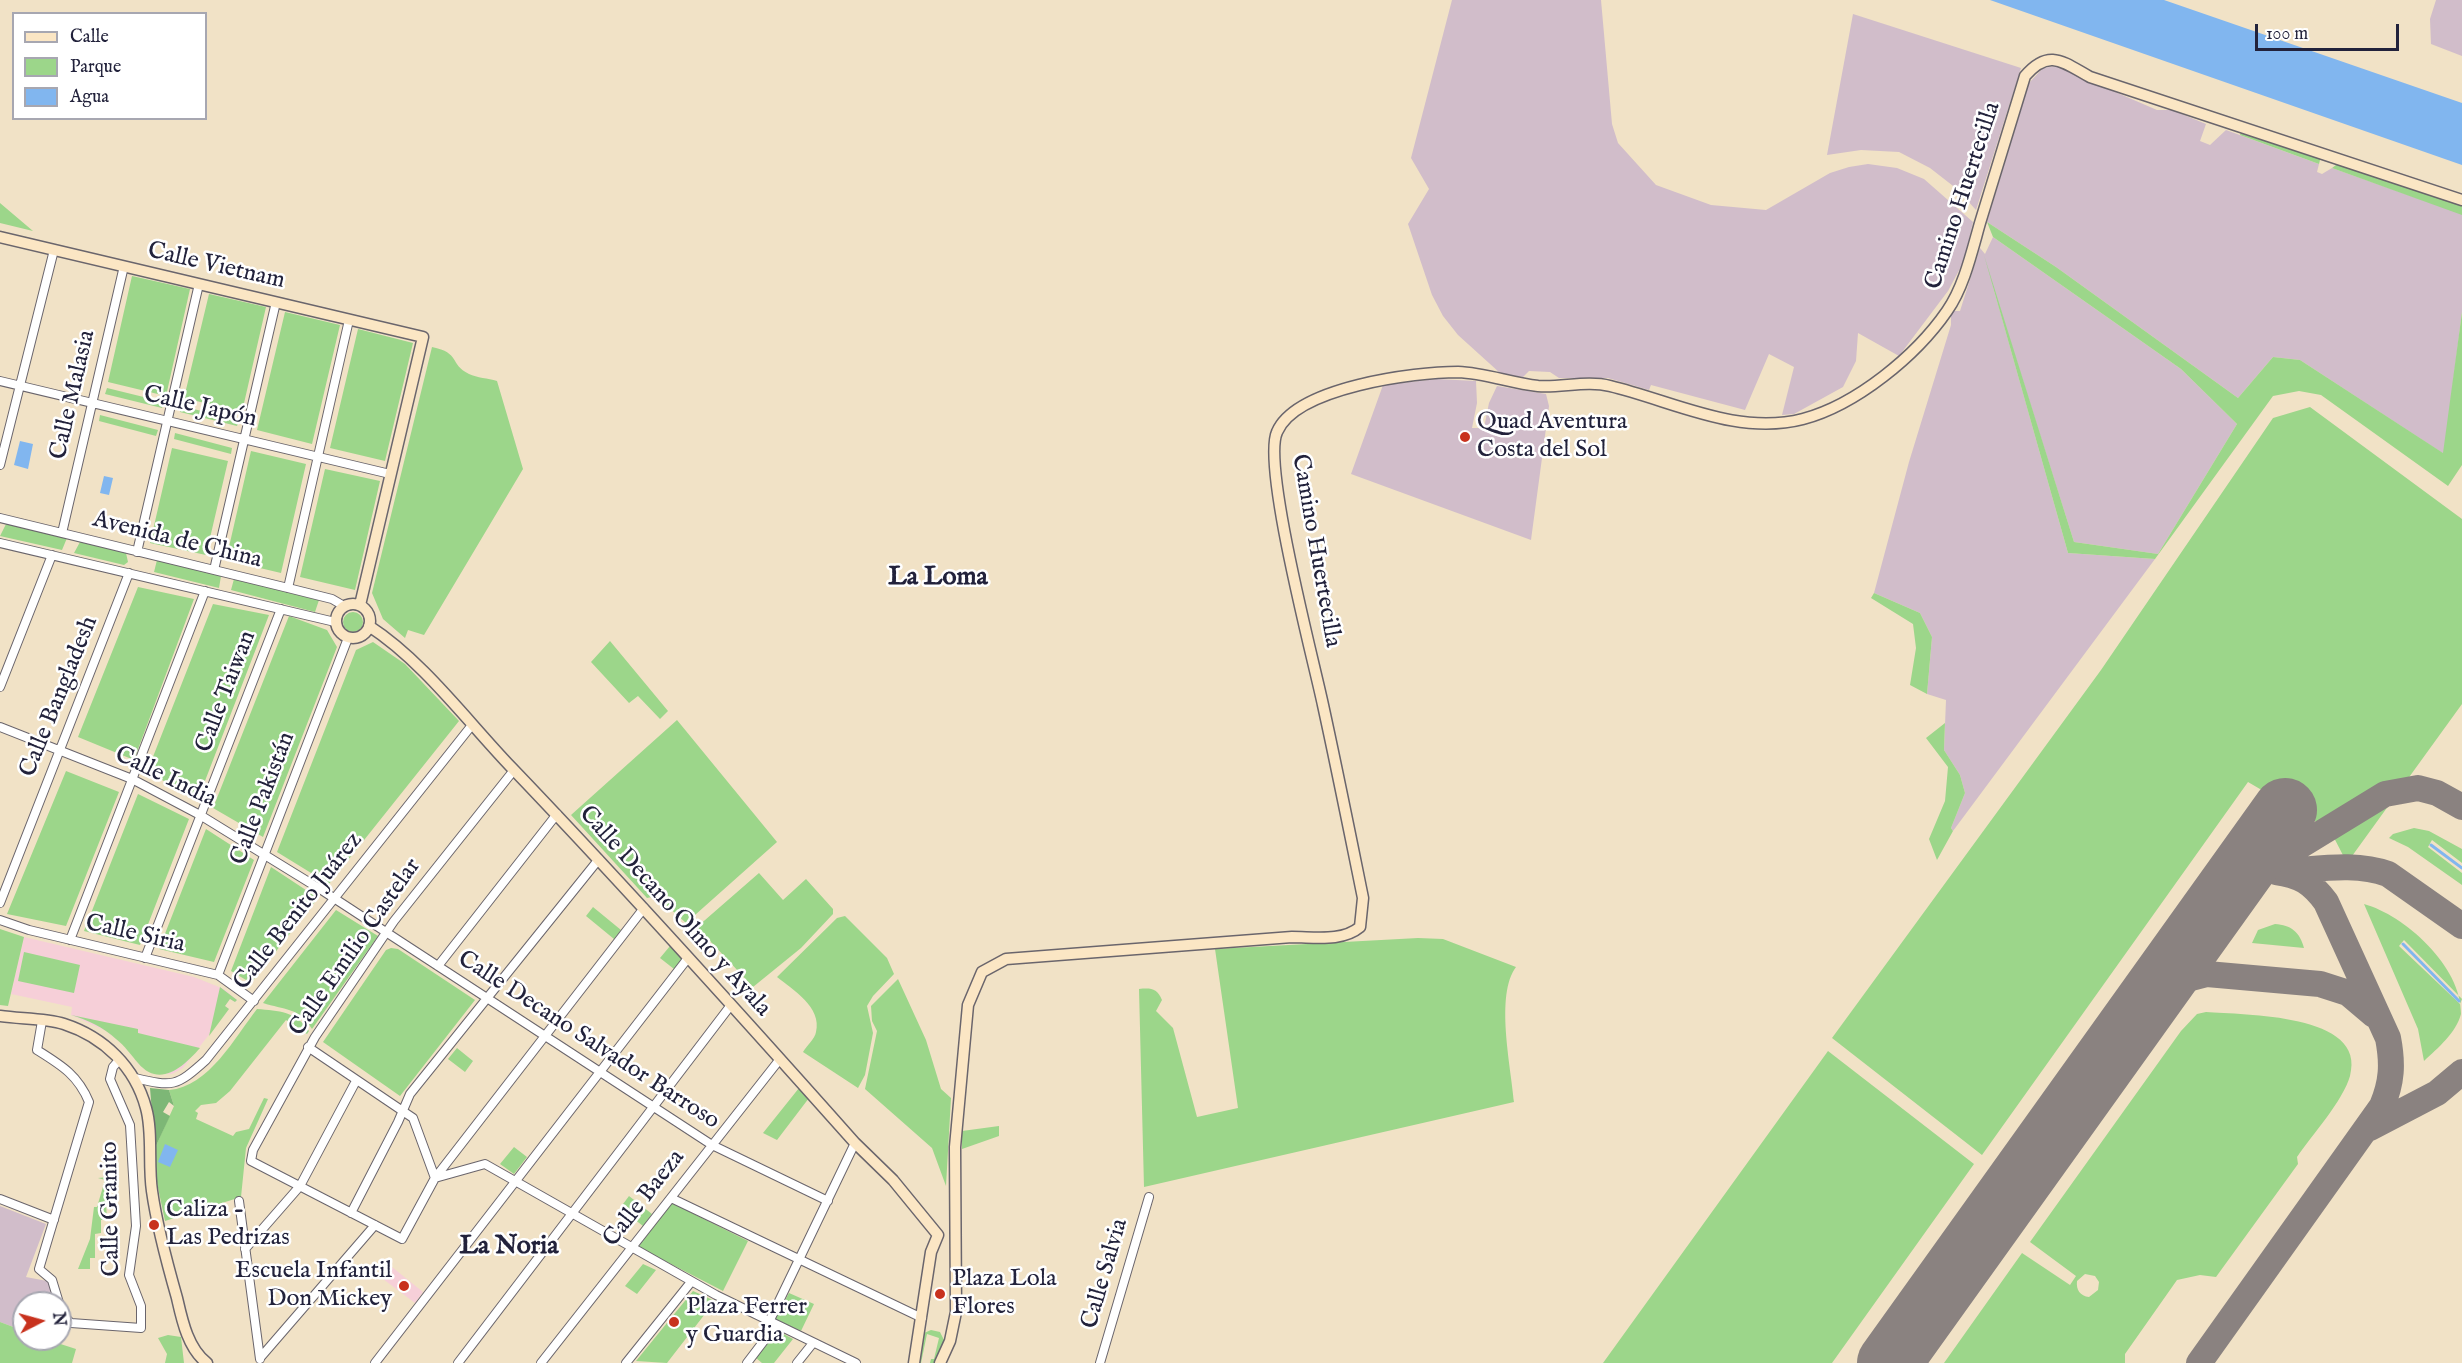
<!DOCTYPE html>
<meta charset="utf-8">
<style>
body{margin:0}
#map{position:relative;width:2462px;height:1363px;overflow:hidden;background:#f1e2c6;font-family:"IM FELL English",serif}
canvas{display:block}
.legend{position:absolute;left:12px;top:12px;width:195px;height:108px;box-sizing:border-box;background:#fff;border:2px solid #a7a7b1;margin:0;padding:8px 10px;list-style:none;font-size:18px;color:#22223b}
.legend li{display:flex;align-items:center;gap:12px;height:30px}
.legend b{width:30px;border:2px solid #a7a7b1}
.north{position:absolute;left:12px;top:1291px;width:60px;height:60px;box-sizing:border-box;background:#fff;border:2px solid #a7a7b1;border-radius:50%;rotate:84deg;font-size:16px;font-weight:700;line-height:24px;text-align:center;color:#22223b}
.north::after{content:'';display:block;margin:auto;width:21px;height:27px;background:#c8321e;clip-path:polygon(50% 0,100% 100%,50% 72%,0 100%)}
.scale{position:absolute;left:2255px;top:24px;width:144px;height:27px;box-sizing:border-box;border:3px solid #22223b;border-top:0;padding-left:8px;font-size:18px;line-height:21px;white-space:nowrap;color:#22223b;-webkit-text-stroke:4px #fff;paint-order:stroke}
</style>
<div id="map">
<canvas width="2462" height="1363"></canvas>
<ul class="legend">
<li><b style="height:8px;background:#fbe6c4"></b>Calle</li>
<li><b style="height:16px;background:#9cd68a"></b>Parque</li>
<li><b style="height:16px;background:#81b6ef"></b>Agua</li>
</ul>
<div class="north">N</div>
<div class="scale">100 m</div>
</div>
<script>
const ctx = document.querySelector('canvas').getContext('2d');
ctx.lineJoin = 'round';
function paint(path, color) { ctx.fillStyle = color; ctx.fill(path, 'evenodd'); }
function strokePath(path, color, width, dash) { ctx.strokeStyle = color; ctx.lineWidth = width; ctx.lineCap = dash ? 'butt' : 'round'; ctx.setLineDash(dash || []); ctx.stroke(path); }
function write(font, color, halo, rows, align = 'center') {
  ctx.font = font + ' "IM FELL English",serif'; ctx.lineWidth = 5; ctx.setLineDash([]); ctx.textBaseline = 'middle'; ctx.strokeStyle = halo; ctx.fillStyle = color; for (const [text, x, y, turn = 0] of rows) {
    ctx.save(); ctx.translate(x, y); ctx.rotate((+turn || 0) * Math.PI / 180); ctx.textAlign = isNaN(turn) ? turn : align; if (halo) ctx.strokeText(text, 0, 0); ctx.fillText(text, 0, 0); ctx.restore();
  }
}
const built = new Path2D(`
 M24 937 194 977 224 989 237 1000 235 1002 230 999 225 1006 229 1009 183 1068 172 1074 153 1073 139 1064 125 1046 106 1031 71 1015 72 1007 11 994Z
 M392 1267 423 1292 415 1303 383 1279Z`);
const industrial = new Path2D(`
 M1452 0H1601L1612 124 1618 143 1656 185 1711 205 1766 210 1830 173 1849 167 1868 164 1897 168 1924 179 1973 222 1964 261 1948 291 1899 356 1858 333 1856 361 1843 387 1794 414 1782 415 1794 367 1769 354 1745 410 1651 385 1649 390 1608 378H1559L1550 372 1529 371 1523 377 1500 373 1458 335 1443 316 1432 295 1408 224 1429 189 1411 158Z
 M2436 0H2462V56L2431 44 2430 19Z
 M1853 14 2021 68 1976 210 1957 189 1930 168 1899 152 1861 150 1827 155Z
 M2055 66 2157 110H2172L2206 124 2200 141 2210 145 2226 130 2319 164 2317 172 2322 174 2332 168 2462 214V312L2444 454 2300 360 2273 357 2238 398 2056 267 1987 222 2029 83 2043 68Z
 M1993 237 2181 369 2237 424 2158 554 2074 542 1992 283 2068 553 2155 559 1953 831 1951 828 1965 793 1960 775 1944 750 1946 700 1927 694 1932 637 1920 613 1874 593 1909 462 1951 325V311H1960L1980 248 1985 254Z
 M1437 379 1476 381 1477 403 1472 428H1484L1489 403 1497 386 1546 394 1549 406 1531 540 1351 474 1383 385Z
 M0 1206 46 1224 26 1277 47 1281 51 1287 53 1303H24V1331L0 1322Z`);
const green = new Path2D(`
 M2241 132 2321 156 2319 164 2240 135Z
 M2340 162 2462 204V215L2332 168Z
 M0 203 33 231 0 223Z
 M1987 222 2056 267 2238 398 2273 357 2300 360 2443 453 2462 312V465L2448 486 2321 395 2299 391 2273 396 2155 559 2068 553 1984 255 2074 542 2158 554 2237 424 2181 369 1993 237Z
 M132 276 190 289 166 396 108 382Z
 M209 294 266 307 242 412 184 398Z
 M285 312 340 325 312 444 257 430Z
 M358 329 413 343 385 461 330 448Z
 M432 347C461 353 449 364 469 374 477 378 488 378 497 381L523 469 424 635 408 630 405 638 383 619 372 593Z
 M107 388 164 402 162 408 105 394Z
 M181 406 239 420 237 426 180 412Z
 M2310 407 2462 519V704L2347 863 2330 830 2248 782 1982 1155 1832 1038 2101 670 2273 418Z
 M100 415 158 430 156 436 99 421Z
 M175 433 232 448 231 454 174 439Z
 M172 448 228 461 206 555 150 543Z
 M251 451 306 464 281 573 226 560Z
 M325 469 380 481 355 590 300 577Z
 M6 524 67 538 62 550 0 536Z
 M80 542 126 553 128 562 124 565 74 553Z
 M157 560 221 576 219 588 154 572Z
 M234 579 319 600 315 612 231 590Z
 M138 587 194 599 134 760 78 737Z
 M1874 593 1920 613 1932 637 1927 694 1910 685 1916 648 1913 624 1871 598Z
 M213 604 269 615 198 799 147 772Z
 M343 622a10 10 0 1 1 20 0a10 10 0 1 1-20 0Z
 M289 616 327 630 337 647 263 837 213 808Z
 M610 641 668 711 660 719 638 696 629 703 591 662Z
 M373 642 405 664 459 721 329 884 277 852 356 650Z
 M677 720 777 842 686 923 656 896 647 898 571 815Z
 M1945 723 1944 750 1960 775 1965 793 1951 828 1953 831 1937 860 1929 839 1945 801 1948 767 1926 738Z
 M66 771 119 792 66 926 7 914Z
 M138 794 189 819 140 945 84 931Z
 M2414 828 2429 831 2462 849V863L2432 840 2428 847 2462 873V885L2408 847 2389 838 2393 834Z
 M206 829 254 860 214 962 159 949Z
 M271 867 318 898 251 983 231 971Z
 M759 873 783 900 806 879 833 909V914L801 948 753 987 697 927Z
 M2364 904C2404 915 2462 966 2461 1014 2456 1033 2438 1048 2424 1061L2418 1029ZM2404 940 2462 999 2460 1004 2399 946Z
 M593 907 621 930 614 939 586 916Z
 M336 910 378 936 312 1029C299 1007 284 1010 263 1003Z
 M845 916 887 958 894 974 873 996 867 1006 873 1033 865 1075 858 1088 803 1052C807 1045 815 1039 816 1032 822 1007 793 990 777 977L837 918Z
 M2275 924C2291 925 2300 932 2304 948L2252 943 2258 930Z
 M0 929 24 937 8 1006 0 1005Z
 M1418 938 1443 939 1516 967C1495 995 1511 1066 1514 1102L1144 1187 1139 989C1151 988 1157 988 1162 1000L1156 1011 1173 1028 1197 1117 1238 1108 1215 949Z
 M670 946 682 959 674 969 660 958Z
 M391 948 398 949 475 1000 400 1096 323 1042 386 950Z
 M24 952 80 965 74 993 18 981Z
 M898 979 926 1040 941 1089 951 1098 946 1186 932 1148 865 1089 877 1031 872 1021 871 1006Z
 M220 987 237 1000 235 1002 230 999 225 1006 229 1009 209 1036Z
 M257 1009C279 1011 296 1011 309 1031L307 1034 286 1020 230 1091 216 1103 201 1105 195 1111 198 1113 196 1119 233 1136 236 1132 249 1129 264 1098 268 1099 246 1148 241 1197 165 1221 157 1183 155 1148 174 1106 169 1090C209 1087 235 1037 257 1009Z
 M2206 1012C2243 1015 2368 1013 2350 1076 2343 1101 2312 1135 2297 1157L2298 1164 2216 1277 2200 1275 2177 1280 2125 1354V1363H1944L2022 1253 2070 1285 2076 1276 2030 1242 2181 1031 2197 1014ZM2085 1274 2095 1276 2099 1282 2098 1290 2089 1297C2080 1296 2076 1290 2077 1281Z
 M71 1015 138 1029V1033L200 1048C184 1066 160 1089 138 1063 131 1055 125 1046 116 1039 103 1027 88 1020 71 1015Z
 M457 1048 473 1061 465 1072 448 1059Z
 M1828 1051 1974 1164 1832 1363H1603Z
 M799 1088 809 1098 777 1140 763 1133Z
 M999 1126V1136L962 1149V1131Z
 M514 1147 527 1157 514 1174 500 1164Z
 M108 1177 105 1188 107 1219 101 1220V1233L95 1234V1258H90V1269H78L90 1239 94 1207H97L105 1180 98 1178Z
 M629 1196 652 1214 643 1226 620 1208Z
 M672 1203 748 1241 723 1291 638 1247Z
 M643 1264 656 1270 637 1294 625 1286Z
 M693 1291 715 1301 667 1363 636 1361Z
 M789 1293 814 1304 801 1331 775 1319Z
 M0 1322 24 1331V1339H45L76 1349 72 1363H0Z
 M931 1330 940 1332 945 1342 935 1363H930L931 1359H934L939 1338 927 1334 921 1363H918L924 1333Z
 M778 1331 793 1339 774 1363H762L756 1358Z
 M168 1335 181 1337 184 1363H165L167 1354 158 1338Z`);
const forest = new Path2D(`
 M150 1088 169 1090 174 1106 169 1102 163 1112 170 1116 155 1148Z`);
const water = new Path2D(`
 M1990 0H2164L2462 103V165Z
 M20 441 33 444 28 469 14 465Z
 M104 476 113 478 109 495 100 493Z
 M165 1144 178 1150 170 1167 158 1162Z`);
const stream = new Path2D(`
 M2431 845 2462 868
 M2403 944 2459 1001`);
const taxiway = new Path2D(`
 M2285 871C2319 869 2356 862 2388 874L2462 926
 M2228 890 2385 794 2418 788 2437 793 2462 807
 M2155 992 2176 982 2207 974 2320 984 2348 993 2374 1015
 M2370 1128 2437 1093 2462 1072
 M2199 1363 2382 1106C2392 1082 2393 1064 2388 1038L2326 902C2312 883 2300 875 2276 872`);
const runway = new Path2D(`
 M1889 1363 2285 810`);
const street = new Path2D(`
 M0 381 390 474
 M0 465 54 250
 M0 518 288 588 332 599 344 606
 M62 533 124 266
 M0 543 335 622
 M137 552 199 284
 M214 570 276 302
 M288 588 349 320
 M0 687 52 555
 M0 727 132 779 200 815 320 889 712 1145 828 1201
 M514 770 394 921 315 1037 253 1150 251 1161 402 1239 435 1178 644 908
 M0 903 129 573
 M0 920 29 930 218 975 254 1001
 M70 940 205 591
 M145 958 281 609
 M438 966 557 814
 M218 975 348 638
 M42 1021 37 1050C61 1065 78 1075 89 1102L39 1269 52 1280 59 1303
 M308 1047 413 1118 435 1178
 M135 1078C173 1087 176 1087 206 1060L472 725
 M435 1178 485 1164 716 1295 856 1363
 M671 1198 922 1318
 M0 1199 54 1220
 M239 1201 260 1359
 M351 1213 398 1122 410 1094 599 859
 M245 1249 300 1186 356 1081
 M60 1307 61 1314 71 1323 141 1328V1306L129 1275 136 1226 130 1125 110 1079 113 1067 120 1059
 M769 1322 855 1143
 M260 1358 375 1225
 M375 1363 688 958
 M458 1363 731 1005
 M541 1363 780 1059
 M626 1363 691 1282
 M747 1363 776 1325
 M797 1363 813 1343
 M1100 1363 1149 1197`);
const secondary = new Path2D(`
 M0 237 423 337 360 605
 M336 621a17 17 0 1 1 34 0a17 17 0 1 1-34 0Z
 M369 626C423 661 467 721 511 767 629 890 742 1016 855 1143L893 1180 938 1235
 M0 1016C20 1019 45 1018 64 1024 104 1037 135 1067 146 1108 153 1132 148 1165 152 1191 157 1227 167 1263 177 1298 182 1320 188 1349 207 1363
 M914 1363 931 1252 938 1235
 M940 1363 950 1341 956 1312 955 1147 968 1005 982 972 1006 959 1292 937C1315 937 1342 942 1360 927L1363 898C1350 834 1337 769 1323 705 1313 658 1262 465 1277 432 1296 387 1415 372 1458 372 1485 373 1511 383 1538 386 1561 388 1587 380 1610 386 1673 401 1737 436 1803 419 1856 405 1916 356 1947 311 1964 287 1972 251 1980 223 1995 174 2010 125 2025 76 2049 48 2063 62 2090 77L2462 200`);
const markers = [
 [1465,437,6,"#c8321e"],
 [154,1225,6,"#c8321e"],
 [404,1286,6,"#c8321e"],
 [940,1294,6,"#c8321e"],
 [674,1322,6,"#c8321e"]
];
const streetNames = [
 ["Camino Huertecilla",1964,196,-72],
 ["Calle Vietnam",216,267,13],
 ["Calle Malasia",74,395,-77],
 ["Calle Japón",200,408,13],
 ["Avenida de China",177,541,14],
 ["Camino Huertecilla",1315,551,80],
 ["Calle Taiwan",227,692,-69],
 ["Calle Bangladesh",60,697,-68],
 ["Calle India",165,778,26],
 ["Calle Pakistán",264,799,-69],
 ["Calle Benito Juárez",299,912,-52],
 ["Calle Decano Olmo y Ayala",674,912,48],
 ["Calle Siria",135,935,13],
 ["Calle Emilio Castelar",356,948,-55],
 ["Calle Decano Salvador Barroso",588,1041,33],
 ["Calle Baeza",645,1199,-52],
 ["Calle Granito",112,1209,-91],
 ["Calle Salvia",1106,1274,-74]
];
const poiNames = [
 ["Quad Aventura",1477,423],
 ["Costa del Sol",1477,451],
 ["Caliza -",166,1211],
 ["Las Pedrizas",166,1239],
 ["Escuela Infantil",392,1272,"right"],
 ["Don Mickey",392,1300,"right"],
 ["Plaza Lola",952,1280],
 ["Flores",952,1308],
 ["Plaza Ferrer",686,1308],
 ["y Guardia",686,1336]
];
const neighbourhoodNames = [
 ["La Loma",938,579],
 ["La Noria",509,1248]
];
paint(built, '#f6cfd8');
paint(industrial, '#d1bdca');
paint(green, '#9cd68a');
paint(forest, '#7db776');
paint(water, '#81b6ef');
strokePath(stream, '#81b6ef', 3);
strokePath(taxiway, '#8a8280', 26);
strokePath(runway, '#8a8280', 64);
strokePath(street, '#6a656c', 10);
strokePath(secondary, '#6a656c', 13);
strokePath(street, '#fff', 8);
strokePath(secondary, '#fbe6c4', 10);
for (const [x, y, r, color] of markers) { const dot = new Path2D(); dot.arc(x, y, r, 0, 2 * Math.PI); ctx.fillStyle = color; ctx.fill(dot); strokePath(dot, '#fff', 2); }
write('24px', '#22223b', '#fff', streetNames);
write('24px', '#22223b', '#fff', poiNames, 'left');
write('bold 26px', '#22223b', '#fff', neighbourhoodNames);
</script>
